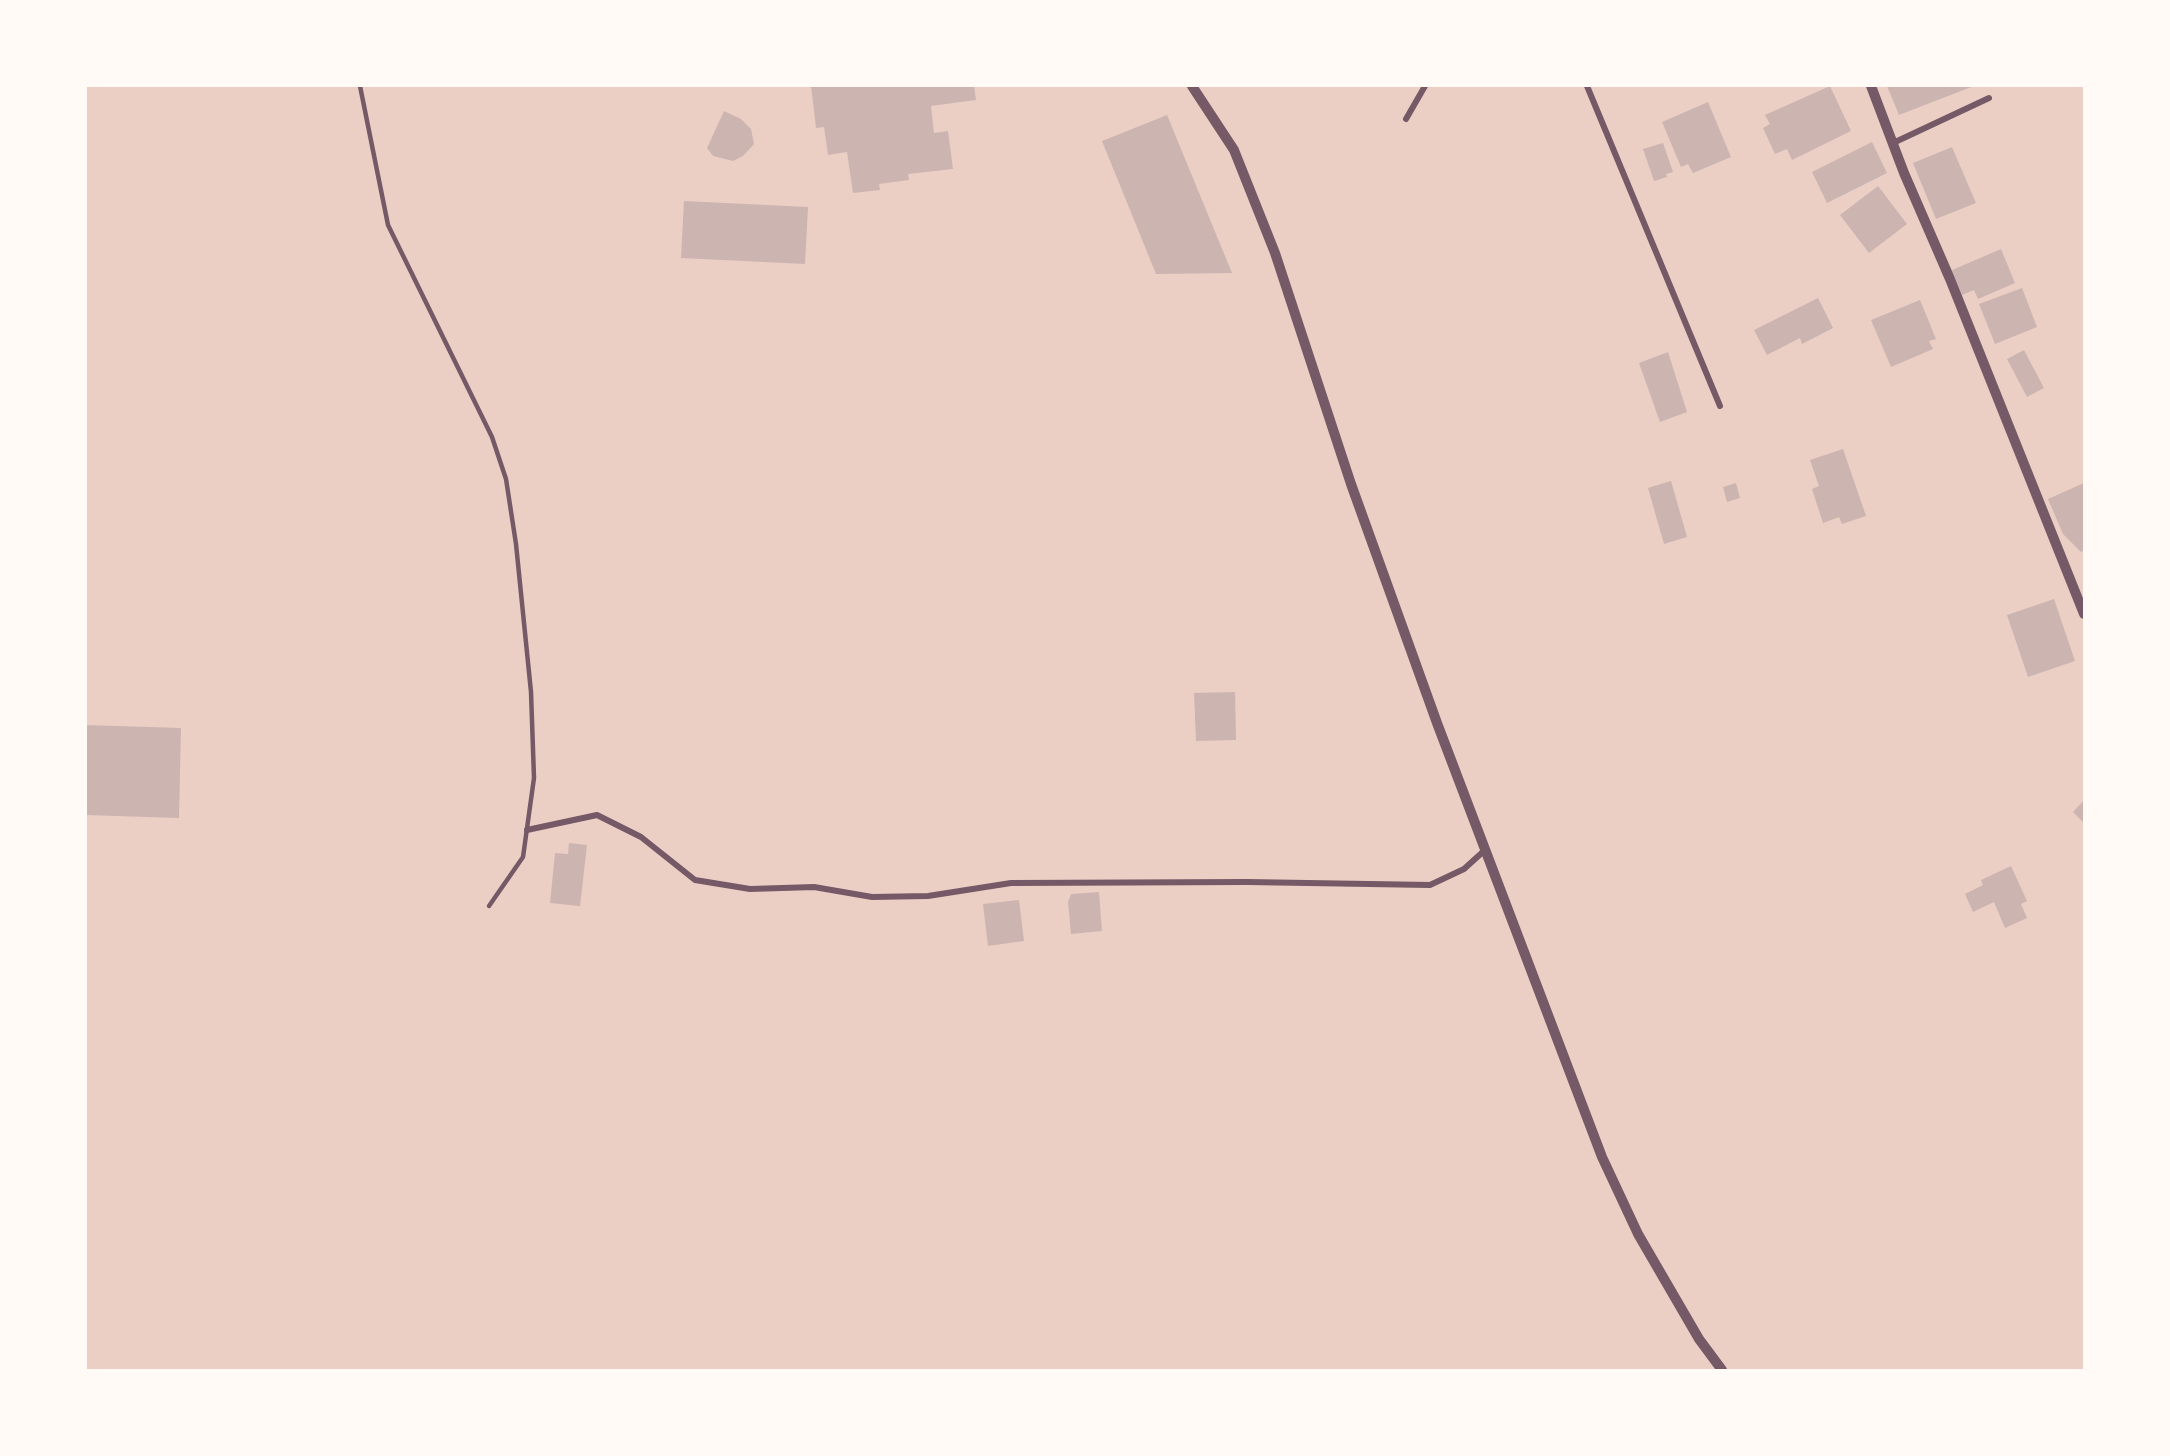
<!DOCTYPE html>
<style>
body{margin:0}
#map{position:relative;width:2170px;height:1456px;overflow:hidden;background:#f7e1d7;font-family:"Source Sans 3",sans-serif}
canvas{display:block}
.frame{position:absolute;inset:0;border:87px solid #fffaf5;pointer-events:none}
</style>
<div id="map">
<canvas width="2170" height="1456"></canvas>
<div class="frame"></div>
</div>
<script>
const ctx = document.querySelector('canvas').getContext('2d');
ctx.lineJoin = 'round';
function paint(path, color) { ctx.fillStyle = color; ctx.fill(path, 'evenodd'); }
function strokePath(path, color, width, dash) { ctx.strokeStyle = color; ctx.lineWidth = width; ctx.lineCap = dash ? 'butt' : 'round'; ctx.setLineDash(dash || []); ctx.stroke(path); }
const green = new Path2D(`
 M86 86H2084V1370H86Z`);
const building = new Path2D(`
 M811 86H974L976 100 931 106 934 133 948 131 953 169 908 174 909 180 879 184 880 190 853 193 847 152 828 155 824 127 816 128Z
 M1830 86 1851 131 1792 160 1787 149 1775 154 1763 128 1770 124 1765 115Z
 M1887 86H1974L1899 115Z
 M1708 102 1731 157 1693 173 1688 164 1681 167 1662 122Z
 M724 111 741 119 751 129 754 144 743 156 733 161 713 156 707 148Z
 M1167 115 1232 273 1156 274 1102 141Z
 M1872 142 1887 173 1827 203 1812 172Z
 M1663 143 1673 172 1666 174 1667 177 1654 181 1643 149Z
 M1952 147 1976 203 1936 219 1913 163Z
 M1878 186 1907 224 1869 253 1840 215Z
 M684 201 808 207 805 264 681 258Z
 M2001 249 2015 283 1978 299 1974 290 1962 295 1952 270Z
 M2022 288 2037 327 1995 344 1979 304Z
 M1818 298 1833 328 1802 344 1800 338 1767 355 1754 330Z
 M1920 300 1936 339 1929 341 1933 349 1891 367 1871 320Z
 M2024 350 2044 388 2027 397 2007 359Z
 M1668 352 1687 412 1660 422 1639 363Z
 M1843 449 1866 516 1842 524 1839 517 1823 523 1812 489 1819 486 1810 460Z
 M1671 481 1687 537 1664 544 1648 488Z
 M1736 483 1740 498 1727 502 1723 487Z
 M2084 483V550L2081 552 2063 534 2048 499Z
 M2054 599 2075 661 2028 677 2007 615Z
 M1235 692 1236 740 1196 741 1194 693Z
 M86 725 181 728 179 818 86 815Z
 M2084 800V823L2073 812Z
 M569 843 587 845 580 906 550 903 555 853 568 854Z
 M2011 866 2027 901 2021 904 2027 918 2005 928 1994 902 1973 912 1965 894 1983 885 1981 880Z
 M1099 892 1102 931 1071 934 1068 902 1071 894Z
 M1019 900 1024 941 988 946 983 904Z`);
const service = new Path2D(`
 M360 86 388 225 492 437 506 479 516 544 531 692 534 778 523 857 489 906`);
const minor = new Path2D(`
 M1587 86 1720 406
 M1406 119 1425 86
 M1893 143 1989 98
 M527 830 597 815 641 837 695 880 750 889 814 887 872 897 928 896 1011 883 1247 882 1430 885 1464 869 1485 850`);
const tertiary = new Path2D(`
 M1192 86 1234 150 1275 253 1351 484 1437 723 1602 1157 1638 1234 1699 1339 1722 1370
 M1871 86 1904 173 1950 279 2084 614`);
paint(green, '#ebcfc5');
paint(building, '#ccb4b1');
strokePath(service, '#755966', 4.5);
strokePath(minor, '#755966', 6);
strokePath(tertiary, '#755966', 10);
</script>
